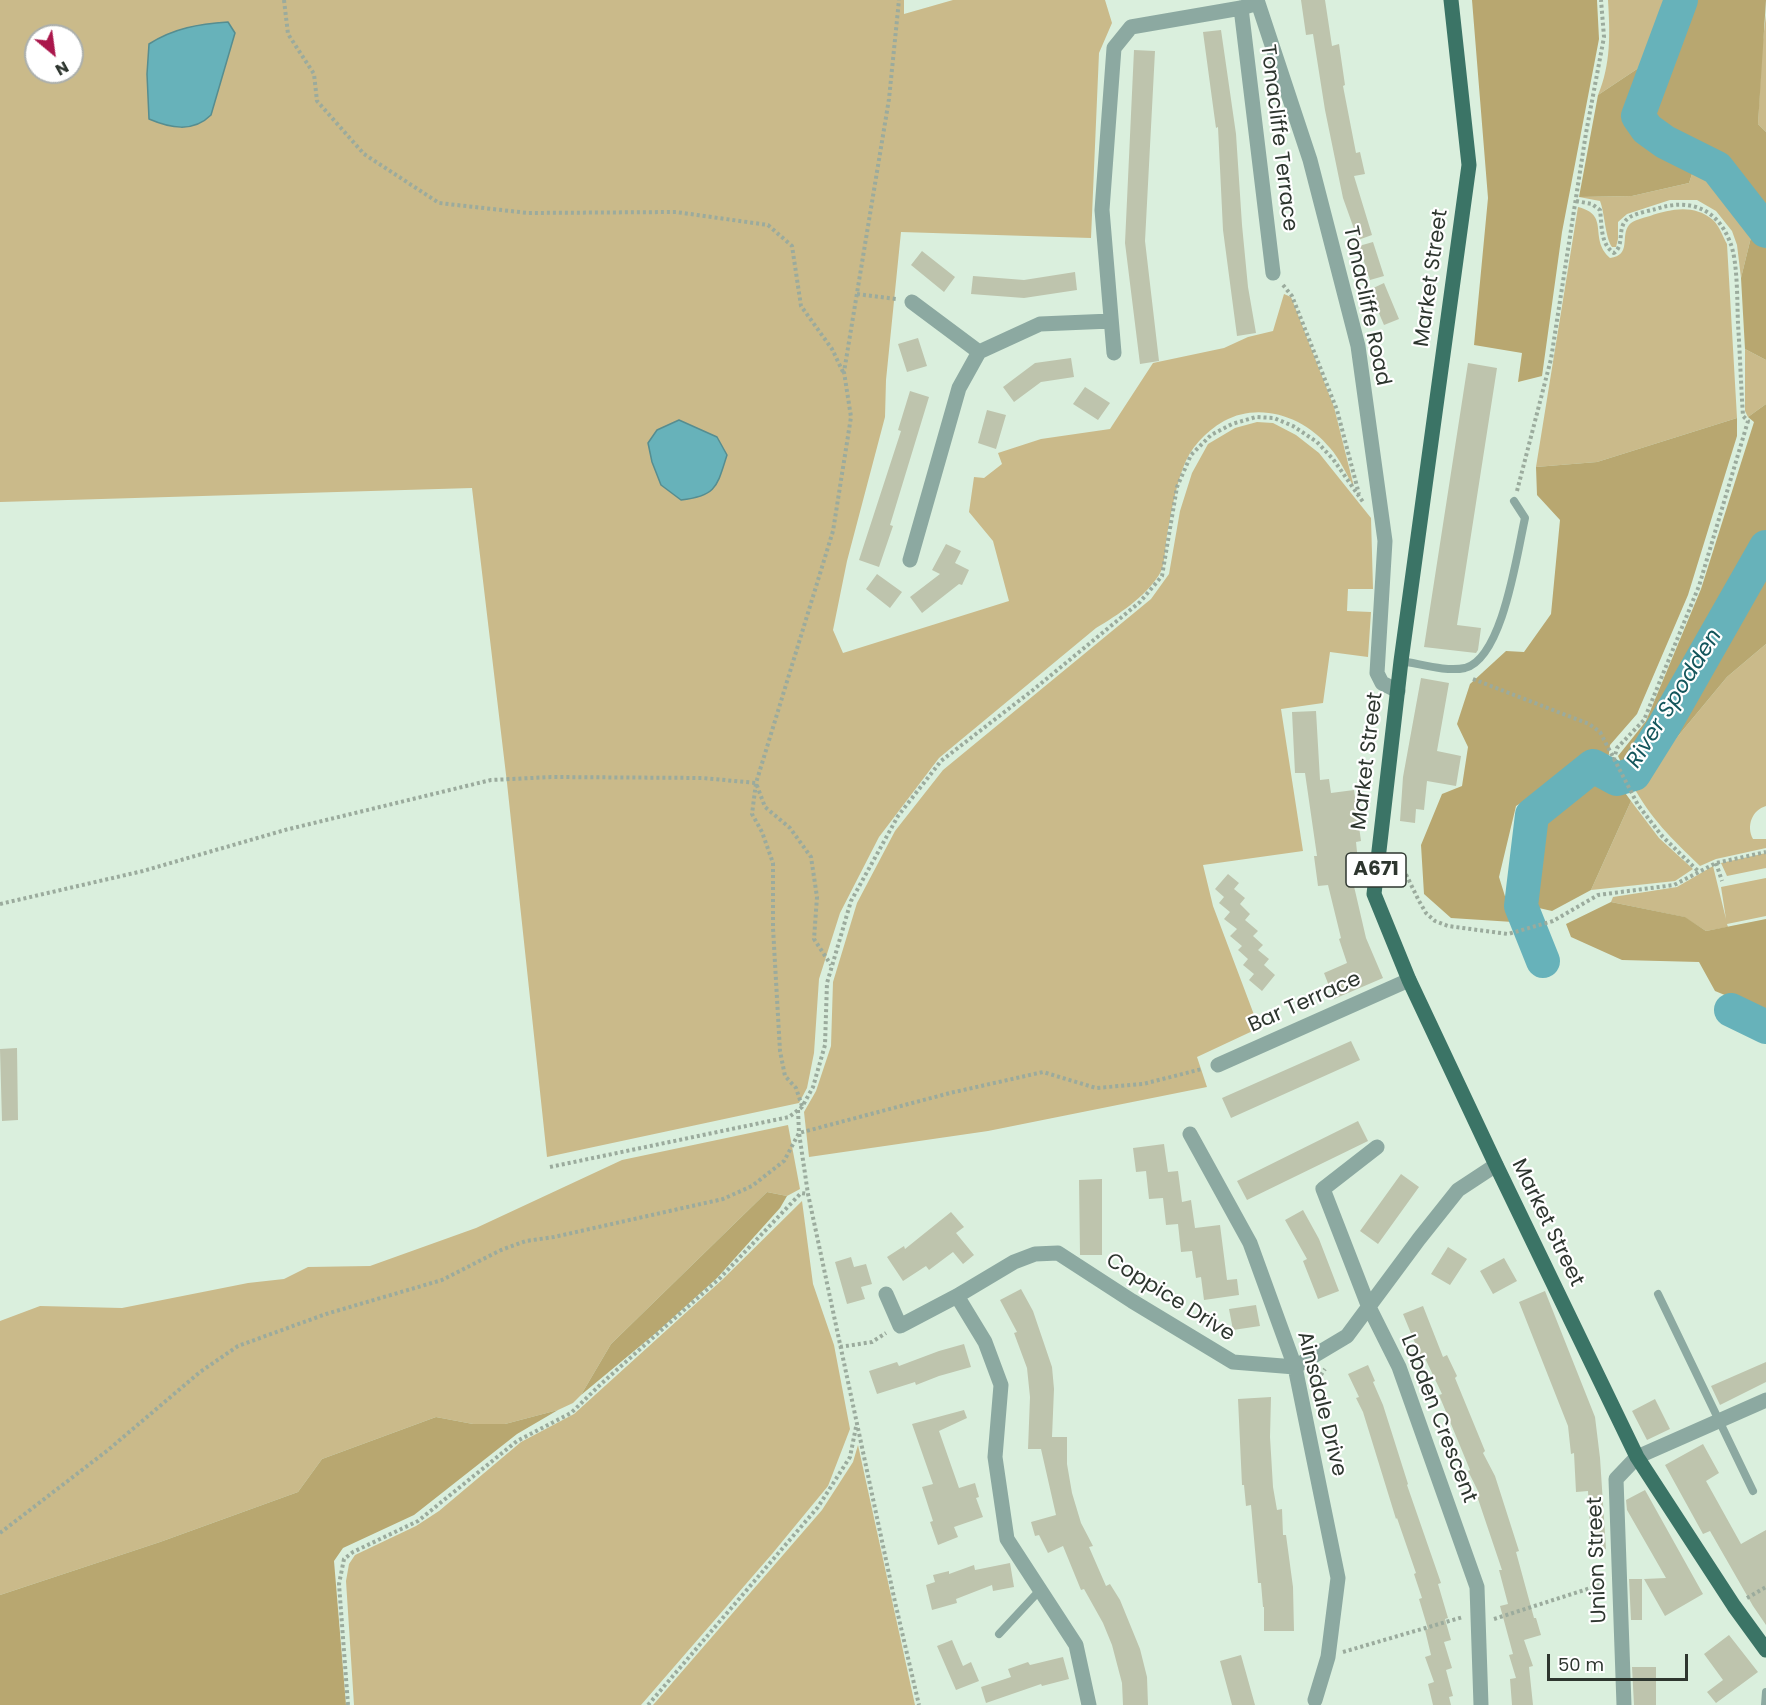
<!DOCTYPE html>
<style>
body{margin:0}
#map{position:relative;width:1766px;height:1705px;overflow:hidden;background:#daefdd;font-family:Poppins,sans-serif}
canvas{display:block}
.north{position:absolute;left:24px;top:24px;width:60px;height:60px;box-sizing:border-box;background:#fff;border:2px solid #abafac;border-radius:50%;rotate:151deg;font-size:16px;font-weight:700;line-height:24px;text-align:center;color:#2e362f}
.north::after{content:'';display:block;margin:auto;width:21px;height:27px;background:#aa164b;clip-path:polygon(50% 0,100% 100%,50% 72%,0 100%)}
.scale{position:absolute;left:1547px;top:1654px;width:141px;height:27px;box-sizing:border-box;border:3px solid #2e362f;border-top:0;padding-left:8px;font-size:18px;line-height:21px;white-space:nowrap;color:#2e362f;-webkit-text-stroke:4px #fff;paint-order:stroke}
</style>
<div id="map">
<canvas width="1766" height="1705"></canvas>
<div class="north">N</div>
<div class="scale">50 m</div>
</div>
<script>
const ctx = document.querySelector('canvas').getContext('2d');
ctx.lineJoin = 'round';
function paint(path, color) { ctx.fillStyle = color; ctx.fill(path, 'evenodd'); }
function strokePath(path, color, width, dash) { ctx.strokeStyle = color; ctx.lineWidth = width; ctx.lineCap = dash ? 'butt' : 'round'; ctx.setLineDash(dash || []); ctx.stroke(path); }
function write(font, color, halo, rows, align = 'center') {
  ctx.font = font + ' Poppins,sans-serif'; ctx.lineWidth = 4.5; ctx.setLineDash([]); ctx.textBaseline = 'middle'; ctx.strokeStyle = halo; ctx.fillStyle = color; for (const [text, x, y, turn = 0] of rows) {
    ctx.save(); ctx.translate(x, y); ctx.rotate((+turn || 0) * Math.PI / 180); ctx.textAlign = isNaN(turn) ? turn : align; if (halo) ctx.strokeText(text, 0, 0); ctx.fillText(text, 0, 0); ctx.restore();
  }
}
const green = new Path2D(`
 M0 0H904V14L953 0H1105L1112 23 1099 53 1091 238 901 232 886 380 885 417 847 561 833 630 843 653 1009 601 993 541 969 512 974 477 984 478 1002 464 998 453 1041 439 1110 429 1153 363 1224 348 1248 337 1273 331 1284 294 1291 297 1334 407 1354 487C1346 474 1340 459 1330 448 1305 417 1260 401 1224 421 1205 432 1190 448 1183 468 1175 489 1171 514 1167 535 1165 547 1165 566 1159 575 1145 597 1118 615 1096 628L939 758 879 837 840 913 819 979 814 1053 807 1088 799 1103 547 1157 507 783 472 488 0 502ZM36 36H72V72H36Z
 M1608 0H1671L1646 63 1598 95C1611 64 1610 34 1608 0Z
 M1766 15V132L1758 124 1762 48Z
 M1696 162 1717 172 1753 229 1741 278 1737 245 1732 231 1716 211 1697 200H1670L1627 214 1618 222V239L1616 247H1612C1605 237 1605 214 1600 201L1579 197 1632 196 1689 183Z
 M1578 207C1611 215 1588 238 1610 258 1632 255 1620 236 1629 225 1633 220 1643 218 1650 216 1671 209 1694 204 1713 220 1719 225 1723 237 1727 244L1737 418 1597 462 1536 467Z
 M1745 349 1766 360V404L1748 417 1745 411Z
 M1257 422 1273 423 1296 435 1319 453 1371 518 1373 589H1348L1347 611 1371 612 1368 657 1330 652 1323 703 1281 709 1303 851 1203 865 1213 906 1259 1028 1197 1057 1207 1087 988 1131 809 1157 804 1112 816 1091 831 1046 833 982 857 903 895 831 943 770 1151 599 1169 574 1180 511 1192 473 1208 444 1235 428Z
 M1766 644V806C1752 810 1746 826 1753 839H1766V848L1716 859 1700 866C1671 838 1651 819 1632 784L1644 777 1727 677Z
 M1631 801 1659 838 1693 869 1675 881 1591 890Z
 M1766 853V868L1727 876 1721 863Z
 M1713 866 1726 919 1721 887 1766 878V916L1727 924 1728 927 1706 931 1684 917 1611 902 1613 897 1677 887Z
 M788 1125 800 1189 787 1196 767 1192 611 1344 581 1395 573 1403 558 1410 505 1424H473L436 1417 322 1459 298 1492 160 1542 0 1595V1321L40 1306 122 1308 248 1283 284 1279 308 1267 370 1266 476 1228 622 1160Z
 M802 1201 813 1284 834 1345 850 1429 828 1486 772 1554 641 1705H354L346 1581 349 1564 355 1555 416 1526 439 1511 521 1442 574 1414 722 1280Z
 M858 1445 915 1705H653L822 1510 853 1462Z`);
const forest = new Path2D(`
 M1472 0H1597L1599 39 1562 232 1542 376 1518 382 1522 353 1474 345 1488 198Z
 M1694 0H1766L1758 124 1766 132V217L1721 156 1665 133 1653 118 1666 86Z
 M1646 63 1634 115C1651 143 1668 148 1696 162L1689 183 1632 196 1579 197 1598 95Z
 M1753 229 1766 248V360L1745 349 1741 278Z
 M1766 404V532L1653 737 1631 770 1626 773 1618 756 1646 721 1701 589 1754 422 1748 417Z
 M1737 418V436L1688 595 1637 714 1610 745 1608 761H1590L1516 806 1499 877 1513 922 1451 918 1424 894 1421 845 1442 794 1462 786 1468 747 1457 724 1470 684 1506 651 1524 652 1551 614 1560 520 1537 495 1536 467 1597 462Z
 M1766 560V644L1727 677 1644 777Z
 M1593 774 1623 790 1631 801 1591 890 1552 911 1530 906 1543 824Z
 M1611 902 1685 917 1706 931 1766 919V1012L1715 991 1699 962 1622 960 1571 937 1566 924Z
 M767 1192 787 1196 780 1208 717 1278 657 1332 581 1395 611 1344Z
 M558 1410 517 1434 414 1515 343 1548 334 1561 346 1705H0V1595L160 1542 298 1492 322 1459 436 1417 473 1424H505Z`);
const water = new Path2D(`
 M228 22 235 33 211 115C193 133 170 128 149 119L147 74 149 44C174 28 199 24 228 22Z
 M679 420 717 437 727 455C717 486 717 496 681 500L661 485 652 462 648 443 657 430Z`);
const river = new Path2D(`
 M1681 0 1638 116 1647 129 1665 142 1717 168 1766 231
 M1543 961 1521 906 1532 815 1593 766 1617 779 1634 774 1664 726 1766 547
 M1731 1010 1766 1027`);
const building = new Path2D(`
 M1301 0H1325L1332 46 1339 44 1345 85 1343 86 1356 153 1360 152 1365 174 1354 176 1372 235 1358 240 1343 198 1325 110 1313 34 1306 35Z
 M1221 30 1236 134 1242 225 1248 287 1256 333 1237 336 1223 230 1218 127 1216 128 1213 106 1203 32Z
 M1134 50 1155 51 1145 241 1159 361 1140 364 1125 243Z
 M1373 242 1384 276 1370 280 1359 246Z
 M922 251 955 277 944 292 911 265Z
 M1075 272 1077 290 1024 298 971 294 973 276 1024 280Z
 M1384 283 1399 319 1384 325 1369 290Z
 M918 338 927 366 907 372 898 344Z
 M1071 358 1074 377 1041 382 1014 402 1003 387 1035 363Z
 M1468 363 1497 368 1457 625 1481 628 1478 650 1476 653 1424 647Z
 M1085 387 1110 403 1098 420 1073 404Z
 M910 391 929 397 890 525 893 526 879 567 859 560 901 431 898 430Z
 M987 410 1006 415 996 449 978 443Z
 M946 544 961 551 955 563 969 570 962 585 959 584 922 613 910 597 940 574 932 570Z
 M877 574 902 592 890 608 866 589Z
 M1421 678 1449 683 1437 751 1461 756 1456 786 1427 781 1424 810 1416 809 1415 823 1400 821 1403 777Z
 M1316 711 1320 780 1329 779 1331 793 1354 790 1361 841 1356 842 1360 881 1353 882 1366 938 1383 978 1334 999 1324 973 1347 963 1339 939 1341 938 1328 885 1318 886 1314 856H1317L1305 773H1295L1292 712Z
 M1228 874 1239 883 1234 889 1245 898 1240 904 1250 914 1245 920 1258 931 1253 936 1263 945 1258 950 1269 959 1264 965 1275 975 1262 991 1249 980 1254 974 1243 965 1248 959 1238 950 1242 946 1230 936 1237 929 1224 919 1230 912 1219 903 1224 897 1215 889Z
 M1351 1041 1360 1060 1231 1118 1222 1098Z
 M17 1048 18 1120 2 1121 0 1049Z
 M1358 1121 1368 1141 1247 1200 1237 1181Z
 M1164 1144 1168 1172 1178 1171 1182 1202 1191 1200 1195 1228 1220 1225 1227 1280 1237 1279 1239 1295 1204 1300 1201 1277 1196 1278 1192 1251 1181 1252 1178 1224 1166 1225 1163 1198 1149 1199 1146 1171 1136 1172 1133 1148Z
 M1401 1174 1419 1187 1378 1244 1360 1231Z
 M1102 1179V1255H1080L1079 1180Z
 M1303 1210 1319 1239 1339 1291 1318 1299 1303 1261 1307 1259 1285 1220Z
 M951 1212 964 1227 956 1233 974 1255 963 1264 953 1252 929 1270 926 1266 903 1281 887 1257 904 1246 905 1249Z
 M1448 1247 1467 1259 1450 1285 1431 1274Z
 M851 1257 854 1267 866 1264 872 1284 861 1287 865 1299 847 1304 835 1262Z
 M1504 1258 1517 1281 1493 1294 1480 1271Z
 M1021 1289 1033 1311 1052 1367 1054 1389 1052 1437H1067V1464L1072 1493 1081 1523 1093 1546 1089 1547 1106 1586 1110 1584 1120 1600 1140 1649 1147 1677 1148 1705H1123L1122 1683 1112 1645 1103 1623 1084 1589 1081 1590 1063 1546 1048 1553 1039 1535 1035 1536 1031 1522 1056 1515 1041 1449H1028L1030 1397 1027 1368 1014 1333 1017 1332 1000 1300Z
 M1545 1291 1595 1417 1600 1458 1606 1549H1591L1588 1491 1576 1492 1574 1453 1571 1454 1568 1426 1519 1302Z
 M1256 1305 1260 1326 1233 1330 1229 1309Z
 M1423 1306 1443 1357 1447 1355 1457 1376 1455 1378 1485 1451 1483 1453 1495 1476 1519 1551 1516 1552 1534 1618H1536L1541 1635 1524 1640 1533 1666 1529 1667 1533 1705H1512L1510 1679 1516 1678 1509 1655 1513 1654 1500 1606 1508 1604 1499 1570H1502L1476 1493H1479L1468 1471 1470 1470 1439 1395 1442 1394 1423 1354 1420 1355 1403 1314Z
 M964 1344 971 1367 939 1376 916 1385 915 1382 877 1394 869 1371 897 1362 899 1366 939 1351Z
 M1766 1362V1382L1720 1405 1711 1386Z
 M1368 1365 1375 1381 1373 1382 1383 1405 1408 1484 1407 1485 1441 1583 1438 1584 1448 1618 1445 1619 1451 1640 1444 1642 1452 1668 1446 1670 1453 1696 1449 1697 1451 1705H1433L1428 1684 1434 1682 1425 1657 1431 1655 1425 1630 1428 1629 1419 1599 1422 1598 1414 1574 1416 1573 1397 1518 1396 1519 1363 1412 1356 1398 1359 1397 1348 1374Z
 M1271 1397 1270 1437 1273 1487 1277 1510 1282 1509 1283 1535H1286L1293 1587 1294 1631H1264V1607H1263L1261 1583H1258L1251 1505 1246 1506 1244 1485H1242L1238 1399Z
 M1655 1399 1670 1429 1647 1440 1632 1411Z
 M964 1410 967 1418 939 1431 959 1488 975 1483 979 1497 976 1498 983 1517 954 1527 958 1537 938 1545 930 1522 933 1521 922 1487 933 1484 912 1424Z
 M1703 1444 1719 1473 1706 1481 1741 1544 1766 1530V1625L1753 1606 1710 1531 1703 1534 1665 1465Z
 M1645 1490 1703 1594 1665 1616 1644 1579 1666 1578 1627 1510 1626 1500Z
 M1010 1563 1014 1587 993 1591 992 1585 956 1599 957 1603 932 1610 926 1585 935 1582 933 1575 949 1571V1574L974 1565 975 1570Z
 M1629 1579H1642V1620H1631Z
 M1729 1635 1758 1672 1716 1703 1707 1692 1723 1680 1704 1654Z
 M952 1640 963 1666 971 1662 979 1681 956 1690 937 1646Z
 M1241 1655 1255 1705H1232L1220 1661Z
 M1063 1657 1069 1679 1042 1686 1041 1684 986 1703 981 1687 1011 1677 1008 1669 1028 1662 1030 1665Z
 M1632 1667H1656V1705H1634Z`);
const path = new Path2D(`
 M284 0 288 34 314 74 317 101 364 154 439 203 528 213 676 212 768 225 792 246 801 306 832 349 843 372
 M1576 201 1592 204 1600 210C1602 225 1600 244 1614 253 1626 244 1615 226 1630 217 1637 213 1648 211 1656 209 1689 198 1717 208 1730 242 1738 261 1737 302 1738 324 1740 355 1741 386 1743 416L1748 421 1699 586 1644 720 1617 748 1614 759
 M1283 285 1292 296 1337 410 1359 494
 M857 294 896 299
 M1517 491 1551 359 1586 133 1604 37 1601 0
 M1473 679 1589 724 1600 732 1638 805 1662 836 1699 872
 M1393 855 1398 858 1419 901 1426 913 1435 921 1448 926 1508 934 1553 921 1598 895 1674 885 1716 863 1766 852
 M1716 863 1722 881
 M0 904 143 871 285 830 491 780 551 777 703 778 756 783 765 807 790 828 811 857 817 897 814 939 831 965
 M802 1106 796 1088 785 1076 780 1051 773 928V863L762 832 752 814 756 783 833 531 851 417 844 372 889 99 899 0
 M798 1110 799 1133 808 1194 895 1602 919 1705
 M550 1167 789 1117 802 1107 813 1087 825 1045 827 983 851 901 898 816 941 761 1033 690 1140 602 1162 576 1177 487 1191 455 1211 435 1232 424 1256 417 1274 418 1293 426 1317 442 1333 459 1363 502
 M840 1347 872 1342 886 1333
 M1314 1385 1325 1369
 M0 1533 108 1450 200 1372 238 1346 326 1314 442 1280 501 1250 526 1241 554 1237 723 1199 752 1186 784 1161 799 1133 950 1093 1043 1072 1096 1088 1143 1084 1202 1069
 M1747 1598 1766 1587
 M1494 1619 1603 1584
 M1343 1652 1463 1617
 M348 1705 339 1584 344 1559 353 1552 418 1521 517 1441 571 1413 602 1383 720 1278 801 1193 808 1194
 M648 1705 818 1507 850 1457 856 1427`);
const lane = new Path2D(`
 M1401 661C1421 664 1446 672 1465 668 1503 658 1517 553 1525 518L1514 501
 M1658 1294 1753 1491
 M999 1634 1040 1590
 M1765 1705 1766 1692`);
const street = new Path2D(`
 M1257 0 1310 160 1358 346 1385 541 1377 673 1382 683 1398 691
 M1241 8 1273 273
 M912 302 979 352
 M1114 353 1102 210 1114 48 1131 27 1241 8 1258 3
 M910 560 959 388 979 352 1040 324 1111 321
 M1218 1065 1409 980
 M1190 1134 1250 1243 1295 1367 1338 1578 1328 1657 1315 1700
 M1377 1147 1323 1189 1368 1305 1399 1367 1477 1587 1481 1705
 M886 1294 900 1326 957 1296 1014 1262 1035 1254 1058 1253 1132 1301 1233 1362 1295 1367 1347 1336 1419 1239 1458 1190 1496 1165
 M957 1296 985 1342 1001 1385 995 1457 1007 1539 1076 1645 1089 1705
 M1624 1705 1616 1479 1637 1457 1766 1400`);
const primary = new Path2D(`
 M1451 0 1469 165 1401 661 1374 894 1409 980 1496 1165 1637 1457 1734 1606 1766 1650`);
const shields = [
 [1376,870,60]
];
const shieldNames = [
 ["A671",1376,870]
];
const streetNames = [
 ["Tonacliffe Terrace",1278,138,83],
 ["Market Street",1432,278,-82],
 ["Tonacliffe Road",1366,306,78],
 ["Market Street",1368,761,-83],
 ["Bar Terrace",1305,1003,-24],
 ["Market Street",1547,1223,64],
 ["Coppice Drive",1170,1298,32],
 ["Ainsdale Drive",1321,1404,76],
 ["Lobden Crescent",1438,1419,69],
 ["Union Street",1598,1560,-92]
];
const waterNames = [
 ["River Spodden",1675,699,-58]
];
paint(green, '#caba8a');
paint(forest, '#b8a770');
paint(water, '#67b2ba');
strokePath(water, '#568d90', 1.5);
strokePath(river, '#67b2ba', 34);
paint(building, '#bec4ad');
strokePath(path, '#9bab9d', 4, [3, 3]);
strokePath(lane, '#8ca9a1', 8);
strokePath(street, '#8ca9a1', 15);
strokePath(primary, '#3b7466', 15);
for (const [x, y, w] of shields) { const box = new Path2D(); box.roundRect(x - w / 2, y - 17, w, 34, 4.5); ctx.fillStyle = '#fff'; ctx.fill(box); strokePath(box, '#2e362f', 1.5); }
write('bold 20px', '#2e362f', null, shieldNames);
write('21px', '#2e362f', '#fff', streetNames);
write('italic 22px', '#13555b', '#fff', waterNames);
</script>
